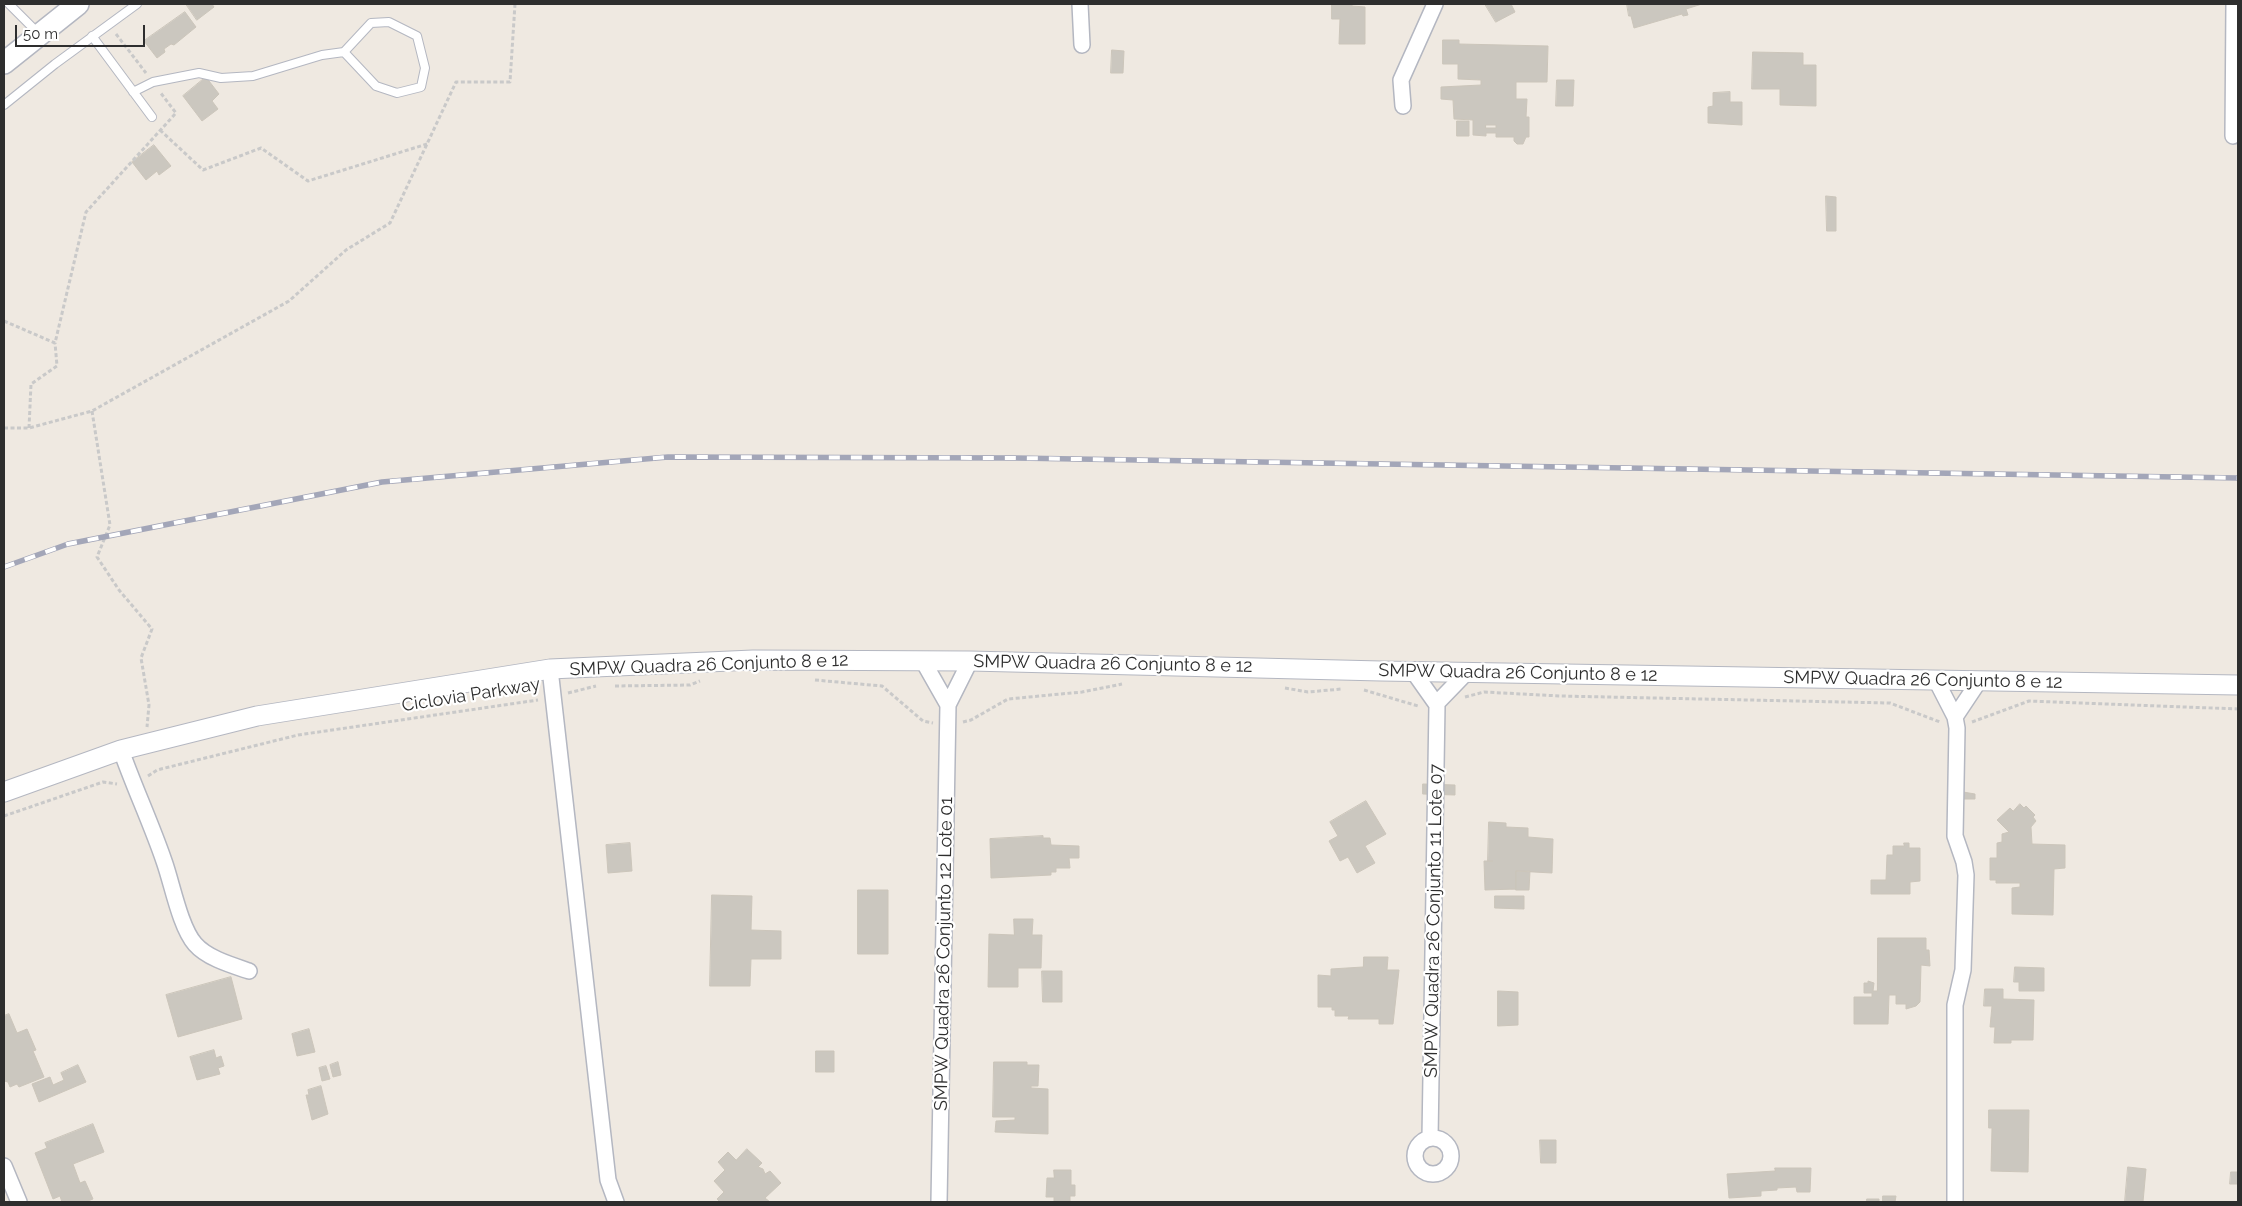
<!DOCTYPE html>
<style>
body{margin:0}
#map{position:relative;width:2242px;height:1206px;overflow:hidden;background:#efe9e1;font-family:Raleway,sans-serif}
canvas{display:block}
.frame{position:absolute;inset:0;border:5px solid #2e2e2e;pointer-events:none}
.scale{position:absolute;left:15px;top:25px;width:130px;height:22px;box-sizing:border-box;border:2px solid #2e2e2e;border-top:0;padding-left:6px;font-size:15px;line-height:18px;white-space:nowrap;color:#2e2e2e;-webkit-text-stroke:4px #fff;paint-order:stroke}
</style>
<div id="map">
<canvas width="2242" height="1206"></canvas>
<div class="frame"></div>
<div class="scale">50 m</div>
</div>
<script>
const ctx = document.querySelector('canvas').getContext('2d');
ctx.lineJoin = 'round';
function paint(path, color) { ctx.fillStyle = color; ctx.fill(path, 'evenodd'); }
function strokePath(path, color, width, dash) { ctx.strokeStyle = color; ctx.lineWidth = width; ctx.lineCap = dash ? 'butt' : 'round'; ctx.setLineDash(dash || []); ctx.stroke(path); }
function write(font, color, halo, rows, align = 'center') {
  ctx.font = font + ' Raleway,sans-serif'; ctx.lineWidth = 4.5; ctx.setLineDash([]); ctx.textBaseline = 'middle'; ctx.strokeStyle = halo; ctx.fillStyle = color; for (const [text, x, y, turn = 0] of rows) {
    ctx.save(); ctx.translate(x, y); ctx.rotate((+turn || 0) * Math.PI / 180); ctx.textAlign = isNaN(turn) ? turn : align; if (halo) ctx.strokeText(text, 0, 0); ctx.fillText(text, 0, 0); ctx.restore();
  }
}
const building = new Path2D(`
 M186 4H212L214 7 197 20Z
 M1332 4H1352V6L1365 7V44H1339L1340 19H1332Z
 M1485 4H1511L1515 12 1496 22Z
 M1627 4H1702L1686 9 1688 15 1683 16 1682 14 1634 28 1631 16H1629Z
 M185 12 196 27 174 45 171 44 164 49 165 52 157 58 144 41Z
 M1443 40H1459V44L1548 46 1547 82H1516V99H1527L1526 117H1529V137H1526L1523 144H1517L1514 141V137H1496V133H1486V136L1473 135V120L1454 119 1453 100 1441 99V87L1481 85V80L1458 79V64H1443ZM1486 125H1496V128H1486Z
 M1112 50 1124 51 1123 73H1111Z
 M1753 52 1803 53V65H1816V106L1780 105V89H1752Z
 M206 77 219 94 212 101 218 109 202 121 183 96Z
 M1557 80H1574L1573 106H1556Z
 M1730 92V102H1742V125L1708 123V107L1713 106V93Z
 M1457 121H1469V136H1457Z
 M154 145 171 166 159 175 157 171 146 180 132 162Z
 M1826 196 1836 197V231H1827Z
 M1423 784 1455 785V795L1423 794Z
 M1963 792 1975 794V799H1963Z
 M1366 801 1386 834 1365 846 1375 863 1357 873 1348 857 1340 861 1329 841 1338 836 1330 822Z
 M2020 804 2024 808 2026 806 2035 815 2033 817 2036 821 2031 827 2032 844 2065 845V868L2054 869 2053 915 2012 914V888L2020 887V883H1996V880H1990V858H1997V843L2002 842V834L2009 832 1997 820 2010 808 2013 811Z
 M1489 822 1506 823V827L1528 828V837L1553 839 1552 873 1516 871V889L1485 890 1484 861H1493H1488Z
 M1043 836V838H1050L1051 845 1079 846V858H1069L1070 868H1056V872H1051V875L991 878 990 839Z
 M630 843 632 871 608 873 606 845Z
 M1904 843H1909V848H1920V881L1910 882V894H1871V880H1886L1887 855H1893V846H1904Z
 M1516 871H1530L1529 890H1516Z
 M858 890H888V954H858Z
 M712 895 752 896 751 930 781 931V959H751L750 986H710Z
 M1495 896H1524V909L1495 908Z
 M1014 919H1033L1032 935H1042L1041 968H1018V987H988L989 934 1014 935Z
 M1878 938H1926V950H1929L1930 966 1921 965 1920 1002 1916 1006 1906 1009V1004H1896V995H1889L1888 1024H1854V997H1872V993H1864V983H1868V981L1874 983 1873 991H1877Z
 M1364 957H1388L1387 970H1399L1393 1024H1379V1019H1348L1349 1016H1335V1010H1332V1007H1318V975L1331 976V969L1363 967Z
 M2015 967 2044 968V991H2019V982H2014Z
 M1042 971H1062V1002H1043Z
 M231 977 242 1019 178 1037 166 995Z
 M1985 989H2003V999L2034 1000 2033 1040H2011V1043H1994L1995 1027H1990L1992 1006H1984Z
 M1498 991 1518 992V1025L1498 1026Z
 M9 1014 17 1033 27 1029 36 1050 33 1051 44 1077 19 1087 17 1084 10 1087 8 1082 4 1081V1016Z
 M309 1029 315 1052 297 1056 292 1034Z
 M214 1050 216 1058 221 1056 224 1066 218 1068 220 1074 197 1080 190 1057Z
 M816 1051H834V1072H816Z
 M338 1062 341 1075 333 1077 330 1065Z
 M994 1062H1027V1065H1039L1038 1086H1031V1088L1048 1089V1134L995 1132 996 1121 1015 1120V1117H993Z
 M78 1065 86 1082 39 1102 32 1084 50 1077 53 1085 64 1080 61 1073Z
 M326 1066 330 1079 322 1081 319 1068Z
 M321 1086 328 1114 312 1120 306 1095H309L308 1090Z
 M1989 1110H2029L2028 1172 1991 1171 1992 1128H1989Z
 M93 1124 104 1152 73 1164 80 1183 85 1181 93 1199 85 1202H62L60 1196 53 1199 35 1153 47 1148 45 1143Z
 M1540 1140H1556V1163H1541Z
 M747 1149 762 1163 758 1167 763 1169 765 1174 770 1171 781 1183 765 1198 770 1202H720L717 1199 724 1192 714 1181 725 1170 718 1162 728 1152 736 1160Z
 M2128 1167 2146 1169 2143 1202H2125Z
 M1775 1168H1811L1810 1192H1797L1796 1187 1777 1188V1190L1761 1191V1196L1729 1198 1727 1174 1775 1171Z
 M1054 1170H1071V1185H1075V1196H1070V1202H1054V1197H1046L1047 1178H1054Z
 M2231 1172H2238V1184H2230Z
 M1883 1196H1896L1895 1202H1883Z
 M1867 1199H1879V1202H1881H1867Z`);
const path = new Path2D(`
 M116 34 146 73
 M160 130 203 170 261 148 308 181 427 144
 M4 321 55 343 86 212 176 113 160 92
 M92 411 110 525 97 557 119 590 152 629 141 658 149 705 147 727
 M4 428H29L92 411 289 301 346 250 390 223 456 82H510L515 4
 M29 428 31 384 57 366 55 343
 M815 680 882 686 923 721 933 723
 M615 686 690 685 700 681
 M1285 688 1308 692 1341 689
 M1364 690 1418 706
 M568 693 596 686
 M1465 697 1484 692 1560 696 1890 703 1940 722
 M963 722 971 720 1008 699 1082 692 1122 684
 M1972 722 2029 701 2238 709
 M148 776 157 770 298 735 538 700
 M4 816 103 782 117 784`);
const service = new Path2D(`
 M9 4 38 33
 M92 36 152 117
 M133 92 153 82 199 73 221 78 253 76 322 55 344 52 376 86 397 93 421 87 425 68 417 36 389 22 371 23 344 52
 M4 105 55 64 137 4`);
const minor = new Path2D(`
 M1080 4 1082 45
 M1403 106 1401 80 1435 4
 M2233 136 2234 4
 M923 661 948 705
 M550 669 608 1180 616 1202
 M1413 671 1437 705 1430 1138
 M1936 680 1955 717 1957 728 1955 836 1964 862 1966 875 1963 970 1955 1005V1202
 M1437 703 1467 672
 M1955 717 1979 681
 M121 750C134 787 151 823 164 861 172 883 180 927 195 944 207 958 231 965 249 971
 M1415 1156a18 18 0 1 1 36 0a18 18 0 1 1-36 0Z
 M4 1166 19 1202
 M939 1202 948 705 970 661`);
const tertiary = new Path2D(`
 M4 792 121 750 257 716 550 669 753 660 970 661 1381 671 2238 685`);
const secondary = new Path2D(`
 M4 63 78 4`);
const rail = new Path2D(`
 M4 567 68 544 382 482 668 457 1015 458 2238 478`);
const streetNames = [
 ["SMPW Quadra 26 Conjunto 8 e 12",1113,664,1],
 ["SMPW Quadra 26 Conjunto 8 e 12",709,665,-2],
 ["SMPW Quadra 26 Conjunto 8 e 12",1518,673,1],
 ["SMPW Quadra 26 Conjunto 8 e 12",1923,680,1],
 ["Ciclovia Parkway",471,695,-9],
 ["SMPW Quadra 26 Conjunto 11 Lote 07",1434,921,-89],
 ["SMPW Quadra 26 Conjunto 12 Lote 01",944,954,-89]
];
paint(building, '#cbc7bf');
strokePath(building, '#cbc5ba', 1);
strokePath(service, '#b4b7c1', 10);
strokePath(minor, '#b4b7c1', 18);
strokePath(tertiary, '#b4b7c1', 21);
strokePath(secondary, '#b4b7c1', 24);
strokePath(path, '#c9c9c9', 3, [4, 2.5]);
strokePath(service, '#fff', 8);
strokePath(minor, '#fff', 15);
strokePath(tertiary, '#fff', 19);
strokePath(secondary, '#fff', 21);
strokePath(rail, '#a3a6b8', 5.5);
strokePath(rail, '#fff', 4, [11]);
write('18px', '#2e2e2e', '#fff', streetNames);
</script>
